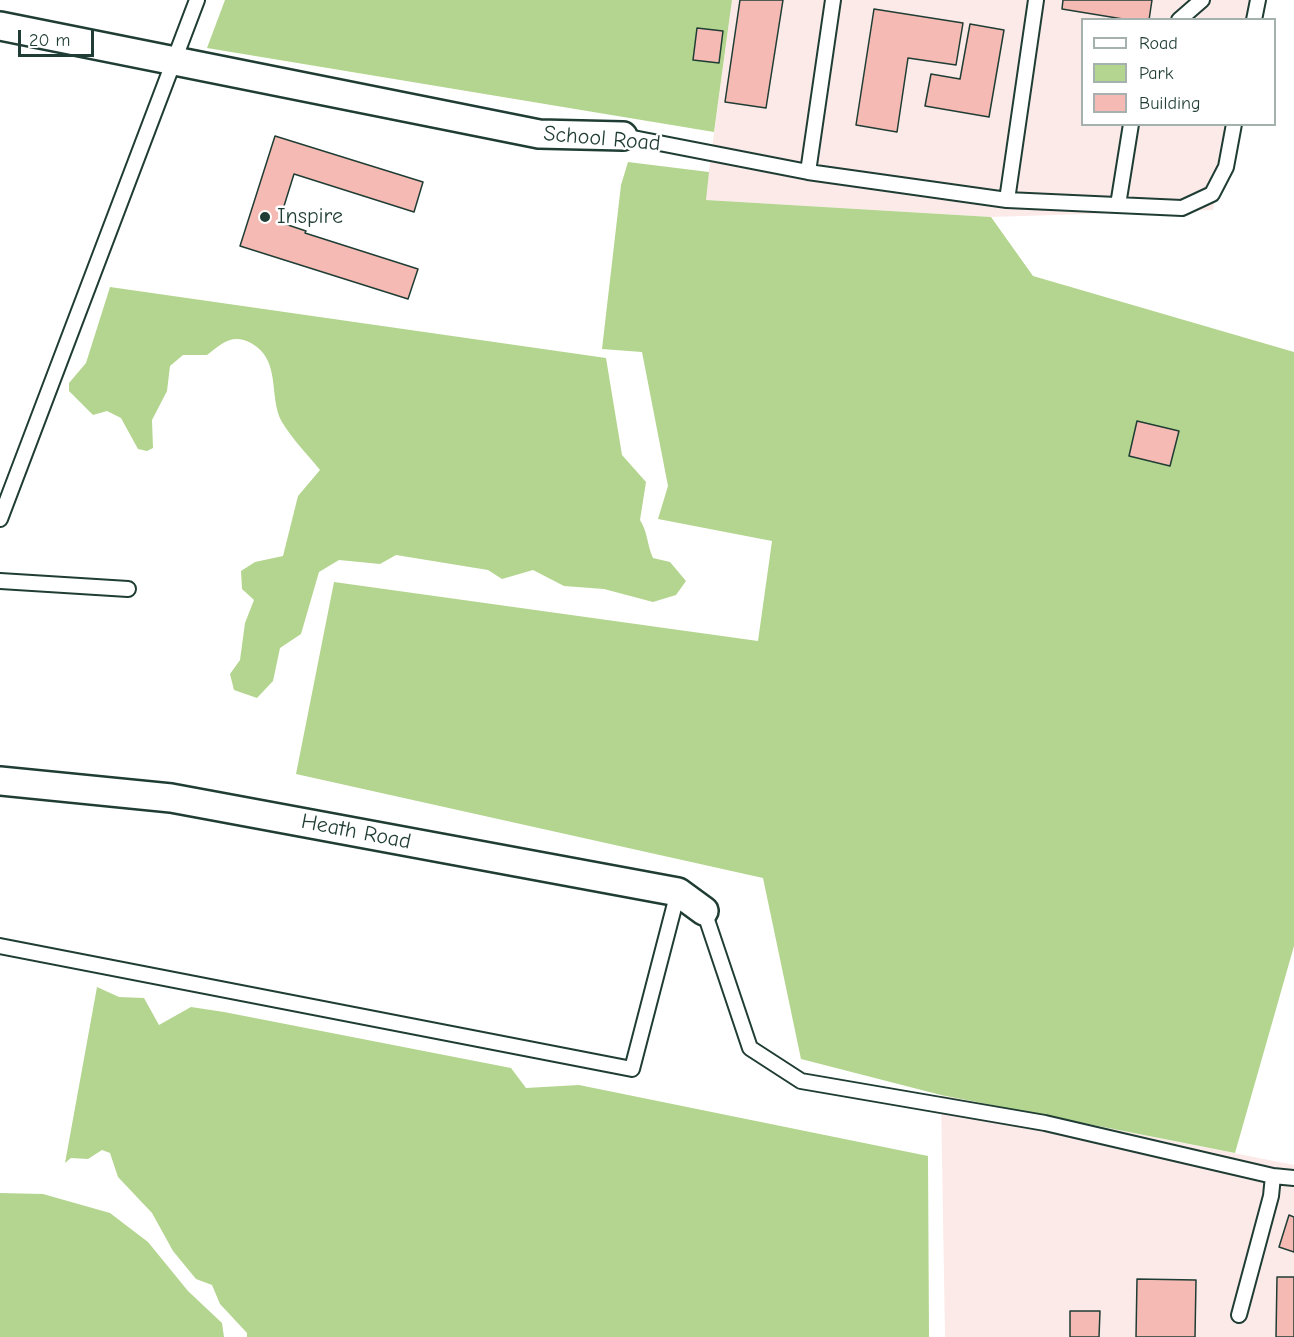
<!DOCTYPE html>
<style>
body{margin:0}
#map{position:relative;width:1294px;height:1337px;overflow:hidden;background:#fff;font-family:"Comic Neue",sans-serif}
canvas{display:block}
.legend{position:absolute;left:1081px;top:18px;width:195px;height:108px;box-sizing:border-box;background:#fff;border:2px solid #a5b1ae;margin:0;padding:8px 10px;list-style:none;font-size:18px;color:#1f3d34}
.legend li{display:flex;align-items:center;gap:12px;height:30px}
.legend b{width:30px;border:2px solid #a5b1ae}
.scale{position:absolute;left:18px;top:30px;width:76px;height:27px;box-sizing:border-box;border:3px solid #1f3d34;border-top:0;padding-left:8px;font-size:18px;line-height:21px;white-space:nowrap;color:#1f3d34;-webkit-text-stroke:4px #fff;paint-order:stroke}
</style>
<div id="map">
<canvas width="1294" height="1337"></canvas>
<ul class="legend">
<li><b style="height:8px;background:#fff"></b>Road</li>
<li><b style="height:16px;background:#b4d58f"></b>Park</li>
<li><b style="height:16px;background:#f5bab3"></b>Building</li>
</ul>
<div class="scale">20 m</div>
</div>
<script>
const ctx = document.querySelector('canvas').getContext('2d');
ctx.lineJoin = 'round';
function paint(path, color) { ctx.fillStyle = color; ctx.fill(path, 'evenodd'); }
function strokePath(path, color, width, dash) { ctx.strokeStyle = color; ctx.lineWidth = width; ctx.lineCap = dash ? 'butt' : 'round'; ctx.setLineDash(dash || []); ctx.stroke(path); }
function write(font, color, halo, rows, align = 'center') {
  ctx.font = font + ' "Comic Neue",sans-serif'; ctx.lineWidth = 5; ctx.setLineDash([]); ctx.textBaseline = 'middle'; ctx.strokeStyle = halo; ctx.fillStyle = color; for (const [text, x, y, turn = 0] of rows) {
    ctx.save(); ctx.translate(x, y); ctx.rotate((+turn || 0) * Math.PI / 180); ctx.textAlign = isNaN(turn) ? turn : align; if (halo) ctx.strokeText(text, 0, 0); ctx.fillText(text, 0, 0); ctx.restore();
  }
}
const built = new Path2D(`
 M732 0H1252L1248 19 1082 20V124L1229 125 1213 210 991 217 705 200Z
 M941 1095 1294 1165V1337H945Z`);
const green = new Path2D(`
 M225 0H732L714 132 207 48Z
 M628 162 709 172 706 200 991 217 1033 276 1294 352V946L1235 1153 941 1095 801 1059 763 878 296 774 334 582 758 641 772 541 658 519 668 486 642 352 602 349 621 185Z
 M110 287 606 358 622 455 646 482 640 520C648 533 647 545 653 558L670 562 686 581 676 595 653 602 604 589 564 586 533 570 502 579 488 570 396 555 380 564 339 560 319 572 301 634 280 648 273 681 257 698 234 690 230 674 240 660 245 623 254 600 242 589 241 571 255 562 283 556 298 496 320 470C308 455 292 439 282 422 268 397 282 360 251 343 233 333 222 343 207 355H183L170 366 167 391 152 420 153 448 147 451 138 449 121 418 107 411 93 415 69 391V383L86 363Z
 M97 987 119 997 144 998 159 1025 191 1007 224 1012 511 1068 526 1088 579 1085 928 1156 929 1337H247V1333L220 1304 212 1285 196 1279 173 1251 152 1213 118 1177 110 1153 102 1150 88 1159 71 1158 65 1163Z
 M0 1193 43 1194 110 1213 148 1242 188 1291 222 1323 224 1337H0Z`);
const building = new Path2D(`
 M740 0H783L766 108 725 102Z
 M1063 0H1152L1149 20H1129L1062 9Z
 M874 9 963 23 956 65 908 58 897 132 856 125Z
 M970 24 1004 30 989 117 925 106 931 74 960 79Z
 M697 28 723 31 719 63 693 60Z
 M275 136 423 182 414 212 294 174 279 222 306 231 305 233 418 269 408 299 240 246Z
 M1137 421 1179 431 1170 466 1129 456Z
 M1289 1215 1294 1217V1252L1279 1247Z
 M1277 1277H1294V1337H1276Z
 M1137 1279 1196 1280 1195 1337H1136Z
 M1070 1311H1100L1099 1337H1070Z`);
const service = new Path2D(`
 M1179 20 1202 0
 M1254 20 1258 0
 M623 136 808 172 1007 200 1036 0
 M808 172 833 0
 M1007 200 1182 208 1212 194 1226 167 1234 124
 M1118 205 1131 124
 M0 519 197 0
 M0 581 128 589
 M704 911 750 1048 801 1081 1045 1123 1273 1176 1294 1178
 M0 946 632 1069 678 892
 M1239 1315 1271 1196 1273 1176`);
const minor = new Path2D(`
 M0 26 539 134 623 136
 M0 781 171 798 678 892 704 911`);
const markers = [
 [265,217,6,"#1f3d34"]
];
const streetNames = [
 ["School Road",602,139,5],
 ["Heath Road",356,832,11]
];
const poiNames = [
 ["Inspire",277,217]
];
paint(built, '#fceae8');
paint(green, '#b4d58f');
paint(building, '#f5bab3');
strokePath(building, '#1f3d34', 1.5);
strokePath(service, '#1f3d34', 18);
strokePath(minor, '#1f3d34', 32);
strokePath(service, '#fff', 14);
strokePath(minor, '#fff', 27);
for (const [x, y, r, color] of markers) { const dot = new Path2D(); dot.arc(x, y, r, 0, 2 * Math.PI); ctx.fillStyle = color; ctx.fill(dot); strokePath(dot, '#fff', 2); }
write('22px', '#1f3d34', '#fff', streetNames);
write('22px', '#1f3d34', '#fff', poiNames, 'left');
</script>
